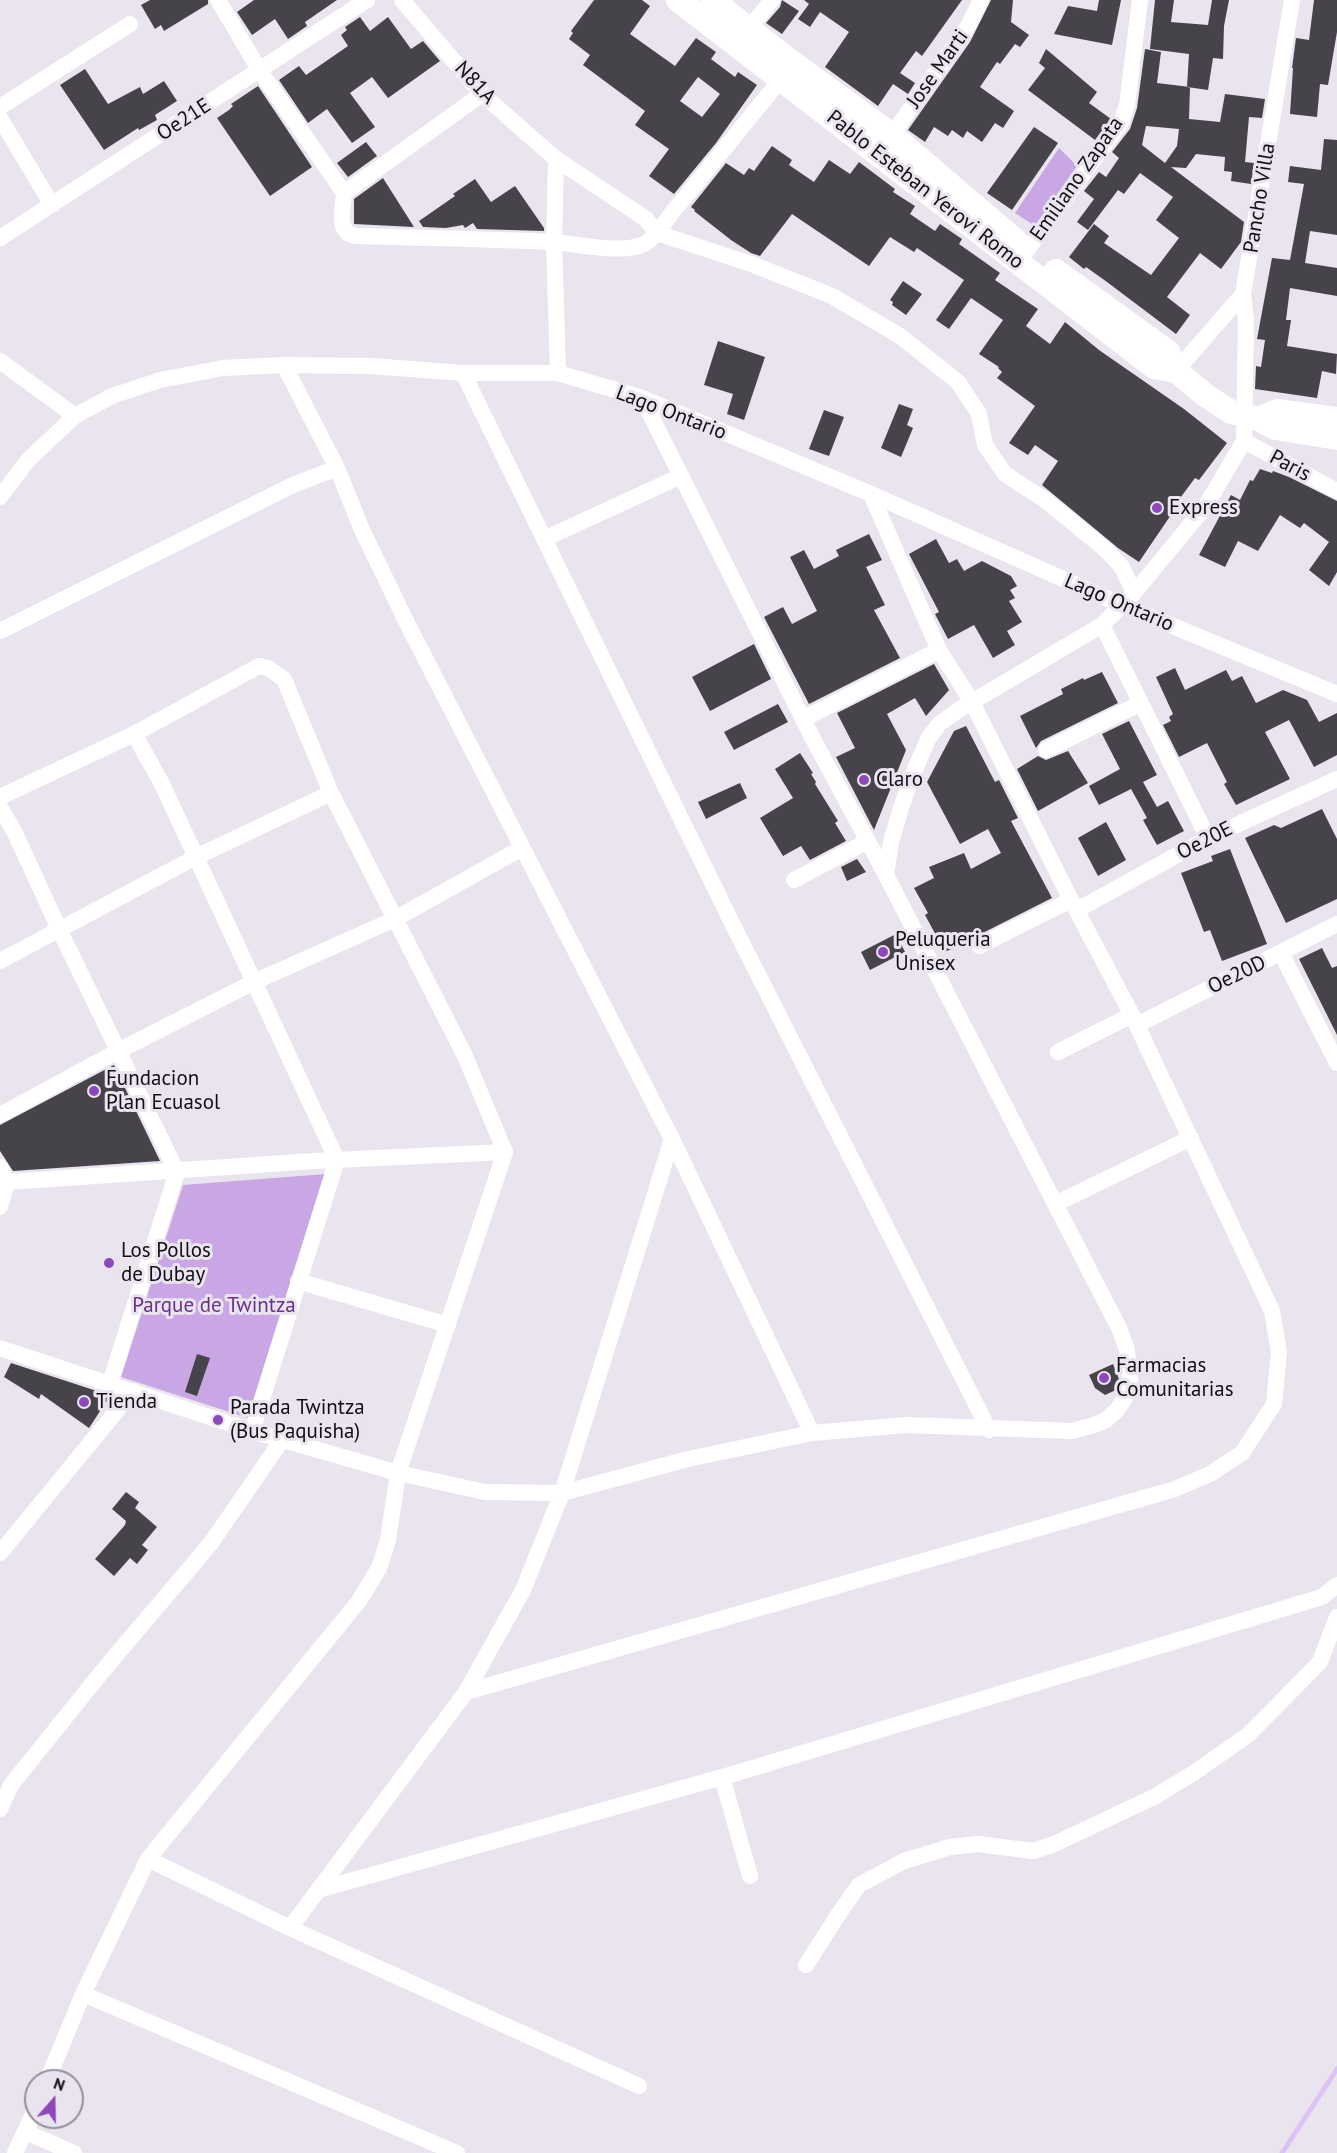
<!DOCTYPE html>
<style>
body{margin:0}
#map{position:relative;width:1337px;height:2153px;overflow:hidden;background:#eae4ef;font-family:"PT Sans",sans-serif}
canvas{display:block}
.north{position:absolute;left:24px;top:2069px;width:60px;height:60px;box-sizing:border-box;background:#eae4ef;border:2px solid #938f97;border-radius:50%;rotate:20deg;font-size:16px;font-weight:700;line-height:24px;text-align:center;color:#110f13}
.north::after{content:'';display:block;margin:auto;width:21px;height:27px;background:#8d48bc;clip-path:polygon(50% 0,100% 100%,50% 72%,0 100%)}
</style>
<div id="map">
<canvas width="1337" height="2153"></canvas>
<div class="north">N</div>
</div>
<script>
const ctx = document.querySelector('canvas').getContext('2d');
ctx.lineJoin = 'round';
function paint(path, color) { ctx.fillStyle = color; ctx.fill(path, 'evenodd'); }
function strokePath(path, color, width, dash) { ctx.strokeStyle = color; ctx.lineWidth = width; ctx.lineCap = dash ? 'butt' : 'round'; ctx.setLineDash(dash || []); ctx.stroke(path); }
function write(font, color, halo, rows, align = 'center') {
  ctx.font = font + ' "PT Sans",sans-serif'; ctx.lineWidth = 6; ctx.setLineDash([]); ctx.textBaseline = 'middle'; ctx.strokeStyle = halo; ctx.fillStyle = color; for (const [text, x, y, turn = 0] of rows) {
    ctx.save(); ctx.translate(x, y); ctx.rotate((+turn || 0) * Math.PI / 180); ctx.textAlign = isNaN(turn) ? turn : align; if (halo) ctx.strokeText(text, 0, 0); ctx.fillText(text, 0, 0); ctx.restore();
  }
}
const green = new Path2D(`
 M1059 148 1077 166 1035 226 1015 213Z
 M326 1174 248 1418 121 1377 183 1185Z`);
const stream = new Path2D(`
 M1282 2153 1337 2069`);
const building = new Path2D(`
 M150 0H208V4L164 31 161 25 155 29 141 5Z
 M254 0H337L305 22 307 26 288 39 275 19 252 35 237 12Z
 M594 0H642L650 6 630 34 675 66 696 38 716 52 711 59 735 77 738 72 757 85 716 143 674 194 649 176 669 149 635 125 645 111 583 65 590 55 569 39 573 33 571 31ZM698 77 720 94 702 117 680 101Z
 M782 0 799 11 782 34 766 23 780 7Z
 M804 0H962L922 56 916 51 900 73 915 83 908 94 893 84 878 106 825 67 849 32 820 12 810 27 798 19 809 4Z
 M991 0H1013L1011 22 1029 35 1020 47 1015 44 1000 64 997 62 980 87 1014 111 1003 128 995 123 982 142 967 131 963 138 952 130 948 136 934 127 925 142 908 130 970 42Z
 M1099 0H1121L1112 45 1054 34 1068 6 1097 11Z
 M1155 0H1174L1171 22 1208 25 1212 0H1229L1224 26 1223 59 1213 58 1208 90 1187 87 1189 54 1150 49Z
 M1314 0H1337V32L1328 85 1320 84 1317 117 1290 114 1293 68H1292L1296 38 1309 40Z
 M360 17 370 31 388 17 411 49 423 41 440 61 388 98 372 77 350 93 375 127 352 143 327 109 308 123 279 80 299 66 306 75 348 46 341 35 347 30 345 27Z
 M1046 49 1097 92 1089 103 1111 119 1095 140 1028 90 1045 68 1039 63Z
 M1145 49 1161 52 1157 83 1190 87 1189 119 1220 122 1225 94 1265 99 1262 118 1249 117 1245 162 1254 163 1251 184 1231 181 1232 172 1224 171 1225 157 1196 154 1186 168 1171 167 1244 222 1241 242 1221 269 1200 253 1167 297 1190 315 1176 334 1107 282 1086 267 1084 269 1069 257 1094 224 1109 236 1104 243 1151 275 1179 238 1156 220 1173 197 1140 173 1124 194 1118 190 1088 230 1077 222 1094 199 1084 191 1099 172 1106 177 1119 158 1112 152 1130 129 1137 108ZM1146 126 1179 129 1177 146 1165 163 1142 145Z
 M85 69 108 104 140 87 143 94 164 81 177 101 155 115 157 120 139 130 138 128 104 150 60 85Z
 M258 86 312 167 270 196 217 118 229 110 233 106 231 104Z
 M1034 127 1058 143 1012 210 987 193Z
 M1324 139 1337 140V235L1310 231 1305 263 1337 268V296L1290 288 1286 320H1291L1287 346 1337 354 1336 374 1322 371 1317 398 1255 389 1256 366 1261 367 1265 340 1257 339 1272 258 1290 260 1304 184 1288 182 1290 166 1321 170Z
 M366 142 377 156 348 177 337 163Z
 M772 146 792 160 789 165 814 182 829 160 850 174 859 162 895 189 893 192 915 206 910 214 935 231 940 224 962 239 959 244 1000 273 995 280 1038 309 1026 326 1050 344 1065 322 1099 350 1184 409 1227 443 1199 480 1195 478 1175 505 1177 506 1139 562 1118 548 1042 485 1058 461 1035 445 1028 455 1009 443 1035 406 997 378 1002 372 998 368 999 367 979 354 1003 320 971 298 949 329 936 320 964 280 917 248 914 252 890 237 869 266 792 214 760 256 751 253 731 240 694 211 695 210 691 207 726 163 744 175 749 168 754 171Z
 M383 178 414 227 354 224V199Z
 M475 179 491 202 515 186 544 228V231L477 229 473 223 465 228 463 225 446 228 423 227 419 221 455 196 453 194Z
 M903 281 922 294 906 315 892 305 893 302 890 300Z
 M718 341 765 357 744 420 727 414 733 394 704 385Z
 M899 404 913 409 907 425 913 428 901 457 881 448Z
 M824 410 844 417 829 456 809 449Z
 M1260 469 1272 473 1273 471 1289 477 1337 501V572L1329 586 1309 570 1329 542 1304 523 1300 528 1280 515 1258 551 1238 541 1225 567 1199 555 1231 495 1240 500 1250 480 1253 481Z
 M869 534 882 560 866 567 885 605 874 610 900 658 809 704 764 617 783 607 792 624 817 611 790 557 804 550 814 569 839 556 836 550Z
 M936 539 949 563 957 559 964 571 982 561 1011 576 1017 586 1010 590 1015 598 1009 601 1022 622 1007 631 1015 645 993 658 974 625 948 639 935 614 939 612 909 554Z
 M754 644 771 679 710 711 692 677Z
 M934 664 949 690 926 716 915 698 887 714 906 750 874 830 836 757 855 748 837 713Z
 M1175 668 1185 690 1226 670 1232 681 1242 676 1256 703 1283 690 1307 700 1319 722 1337 713V755L1314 767 1289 720 1265 732 1290 779 1236 805 1224 784 1227 782 1207 743 1179 757 1163 725 1171 721 1169 717 1173 714 1156 677Z
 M1102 672 1118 703 1041 741 1036 748 1020 716 1063 694 1061 689 1083 678 1084 680Z
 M778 704 788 722 734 750 724 732Z
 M1129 721 1157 775 1143 782 1157 807 1168 801 1184 831 1157 845 1143 820 1147 818 1131 789 1099 805 1089 786 1120 769 1102 734Z
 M966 726 995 782 999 780 1018 818 1011 821 1052 898 945 952 925 915 928 913 914 888 934 878 929 867 964 853 971 869 1001 853 988 829 960 844 927 782 954 731Z
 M1068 751 1088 783 1038 811 1017 769 1038 756 1046 760Z
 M800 753 813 773 811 774 816 782 815 784 838 821 835 823 846 841 810 860 801 846 783 856 760 818 793 798 775 769Z
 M740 783 747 798 706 819 698 802Z
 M1322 809 1337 839V899L1286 923 1245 838 1274 825 1281 828Z
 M1106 822 1126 860 1098 876 1078 838Z
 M1230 849 1267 944 1222 961 1210 930 1204 932 1181 873 1213 861 1211 856Z
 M857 859 866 872 847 881 841 867Z
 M896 934 905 952 870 970 861 952Z
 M1322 948 1332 968 1337 966V1035L1299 959Z
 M114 1065 160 1161 13 1171 0 1151V1125Z
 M197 1354 210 1358 197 1396 185 1392Z
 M11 1363 106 1394 110 1396 89 1428 41 1394 39 1399 4 1377Z
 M1113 1364 1119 1379 1118 1386 1116 1390 1105 1395 1095 1388 1089 1375Z
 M126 1492 139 1502 135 1508 157 1527 142 1545 148 1550 137 1564 130 1558 114 1576 95 1559 125 1525 126 1521 112 1509Z`);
const street = new Path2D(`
 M218 0 260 71 344 193
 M402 0 482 94 556 159 646 219 657 233 754 265 832 296 900 336 958 382 979 414 985 445 1005 474 1045 500 1105 549 1122 567 1134 593
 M749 28 772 0
 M482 94 344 193C343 209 335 234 357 236 422 238 488 239 553 242 579 244 615 253 639 246 657 241 668 214 682 201L781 79
 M0 107 130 24
 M0 118 52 205
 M892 135 968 26 981 0
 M556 159 554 242 558 373
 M0 238 367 0
 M1027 250 1121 123 1127 105 1140 0
 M0 361 75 416
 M284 365 337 468 362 530 407 623 672 1139 812 1433
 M1176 371 1243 294 1292 0
 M463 373 733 925 989 1430
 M642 398 811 735 886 875
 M1244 441 1337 491
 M0 497 29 459 75 416 112 396 160 380 223 368 284 365 371 366 463 373H558L642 398 871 494 1122 605 1337 694
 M544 539 681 476
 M1102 625 1208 838
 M0 631 293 485 337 468
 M803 719 939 650
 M134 734 161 782 337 1160 252 1431
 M1046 750 1141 703
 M0 797 134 734 259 666 268 668 284 679 331 793 465 1056 505 1152 398 1473 388 1540 379 1568 359 1601 148 1859 83 1994 47 2081
 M0 807 15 833 60 931 177 1172 110 1383
 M794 880 868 841
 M1077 910 1208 838 1337 779
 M979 946 1071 900
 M1281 953 1337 1063
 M0 961 196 857 331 793
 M1137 1025 1337 924
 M1058 1052 1132 1015
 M0 1115 118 1051 254 982 395 919 522 848
 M0 1167 7 1182 0 1207
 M7 1182 314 1161 505 1152
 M1055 1204 1191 1138
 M298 1281 448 1325
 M0 1348 252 1431 398 1473 485 1492 562 1493 688 1459 812 1433 906 1425 1072 1431 1094 1425 1106 1420 1117 1410 1127 1395 1130 1380 1127 1350 1120 1330 886 875 891 842 901 808 911 779 928 739 939 724 960 709 1102 625 1134 593 1205 507 1244 441 1246 321 1243 294
 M0 1553 133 1391
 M466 1692 1175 1489 1210 1474 1242 1453 1274 1404 1279 1352 1272 1311 1132 1015 1071 900 972 702 939 650 871 494
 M722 1777 750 1876
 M0 1809 11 1785 101 1673 211 1543 282 1440
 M148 1859 290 1928 639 2086
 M318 1890 733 1774 1322 1597 1337 1585
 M290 1928 466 1692 523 1590 562 1493 672 1139
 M806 1965 840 1912 859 1885 904 1861 950 1847 978 1844 1033 1851 1052 1845 1156 1796 1195 1772 1248 1735 1320 1662 1337 1617
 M83 1994 457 2153
 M26 2132 74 2153
 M15 2153 36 2108`);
const secondary = new Path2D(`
 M678 0 1154 367 1176 371 1205 395 1231 412 1258 419 1276 428 1337 438
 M712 0 786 58 892 135 1016 241
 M1056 271 1168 352 1176 371
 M1258 419 1277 411 1337 419`);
const markers = [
 [1157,508,6,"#8d48bc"],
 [864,780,6,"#8d48bc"],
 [883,952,6,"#8d48bc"],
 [94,1091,6,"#8d48bc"],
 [109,1263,6,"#8d48bc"],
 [1104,1378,6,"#8d48bc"],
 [84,1402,6,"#8d48bc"],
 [218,1420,6,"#8d48bc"]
];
const streetNames = [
 ["Jose Marti",938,69,-55],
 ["N81A",475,83,47],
 ["Oe21E",184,120,-33],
 ["Emiliano Zapata",1077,179,-55],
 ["Pablo Esteban Yerovi Romo",925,190,38],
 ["Pancho Villa",1260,198,-81],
 ["Lago Ontario",671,413,21],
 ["Paris",1290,466,28],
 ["Lago Ontario",1119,603,23],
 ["Oe20E",1205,841,-27],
 ["Oe20D",1237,975,-26]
];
const poiNames = [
 ["Express",1169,508],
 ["Claro",876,780],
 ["Peluqueria",895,940],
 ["Unisex",895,964],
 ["Fundacion",106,1079],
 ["Plan Ecuasol",106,1103],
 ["Los Pollos",121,1251],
 ["de Dubay",121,1275],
 ["Farmacias",1116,1366],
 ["Comunitarias",1116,1390],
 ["Tienda",96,1402],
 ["Parada Twintza",230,1408],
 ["(Bus Paquisha)",230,1432]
];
const parkNames = [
 ["Parque de Twintza",214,1306]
];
paint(green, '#c8a7e4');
strokePath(stream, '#ddc3f3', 5);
paint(building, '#47434b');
strokePath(street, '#fff', 16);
strokePath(secondary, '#fff', 24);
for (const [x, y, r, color] of markers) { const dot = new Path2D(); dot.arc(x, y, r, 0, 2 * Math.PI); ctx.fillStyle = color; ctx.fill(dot); strokePath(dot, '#eae4ef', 2); }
write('21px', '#110f13', '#eae4ef', streetNames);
write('21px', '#110f13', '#eae4ef', poiNames, 'left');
write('21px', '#67318c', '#eae4ef', parkNames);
</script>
